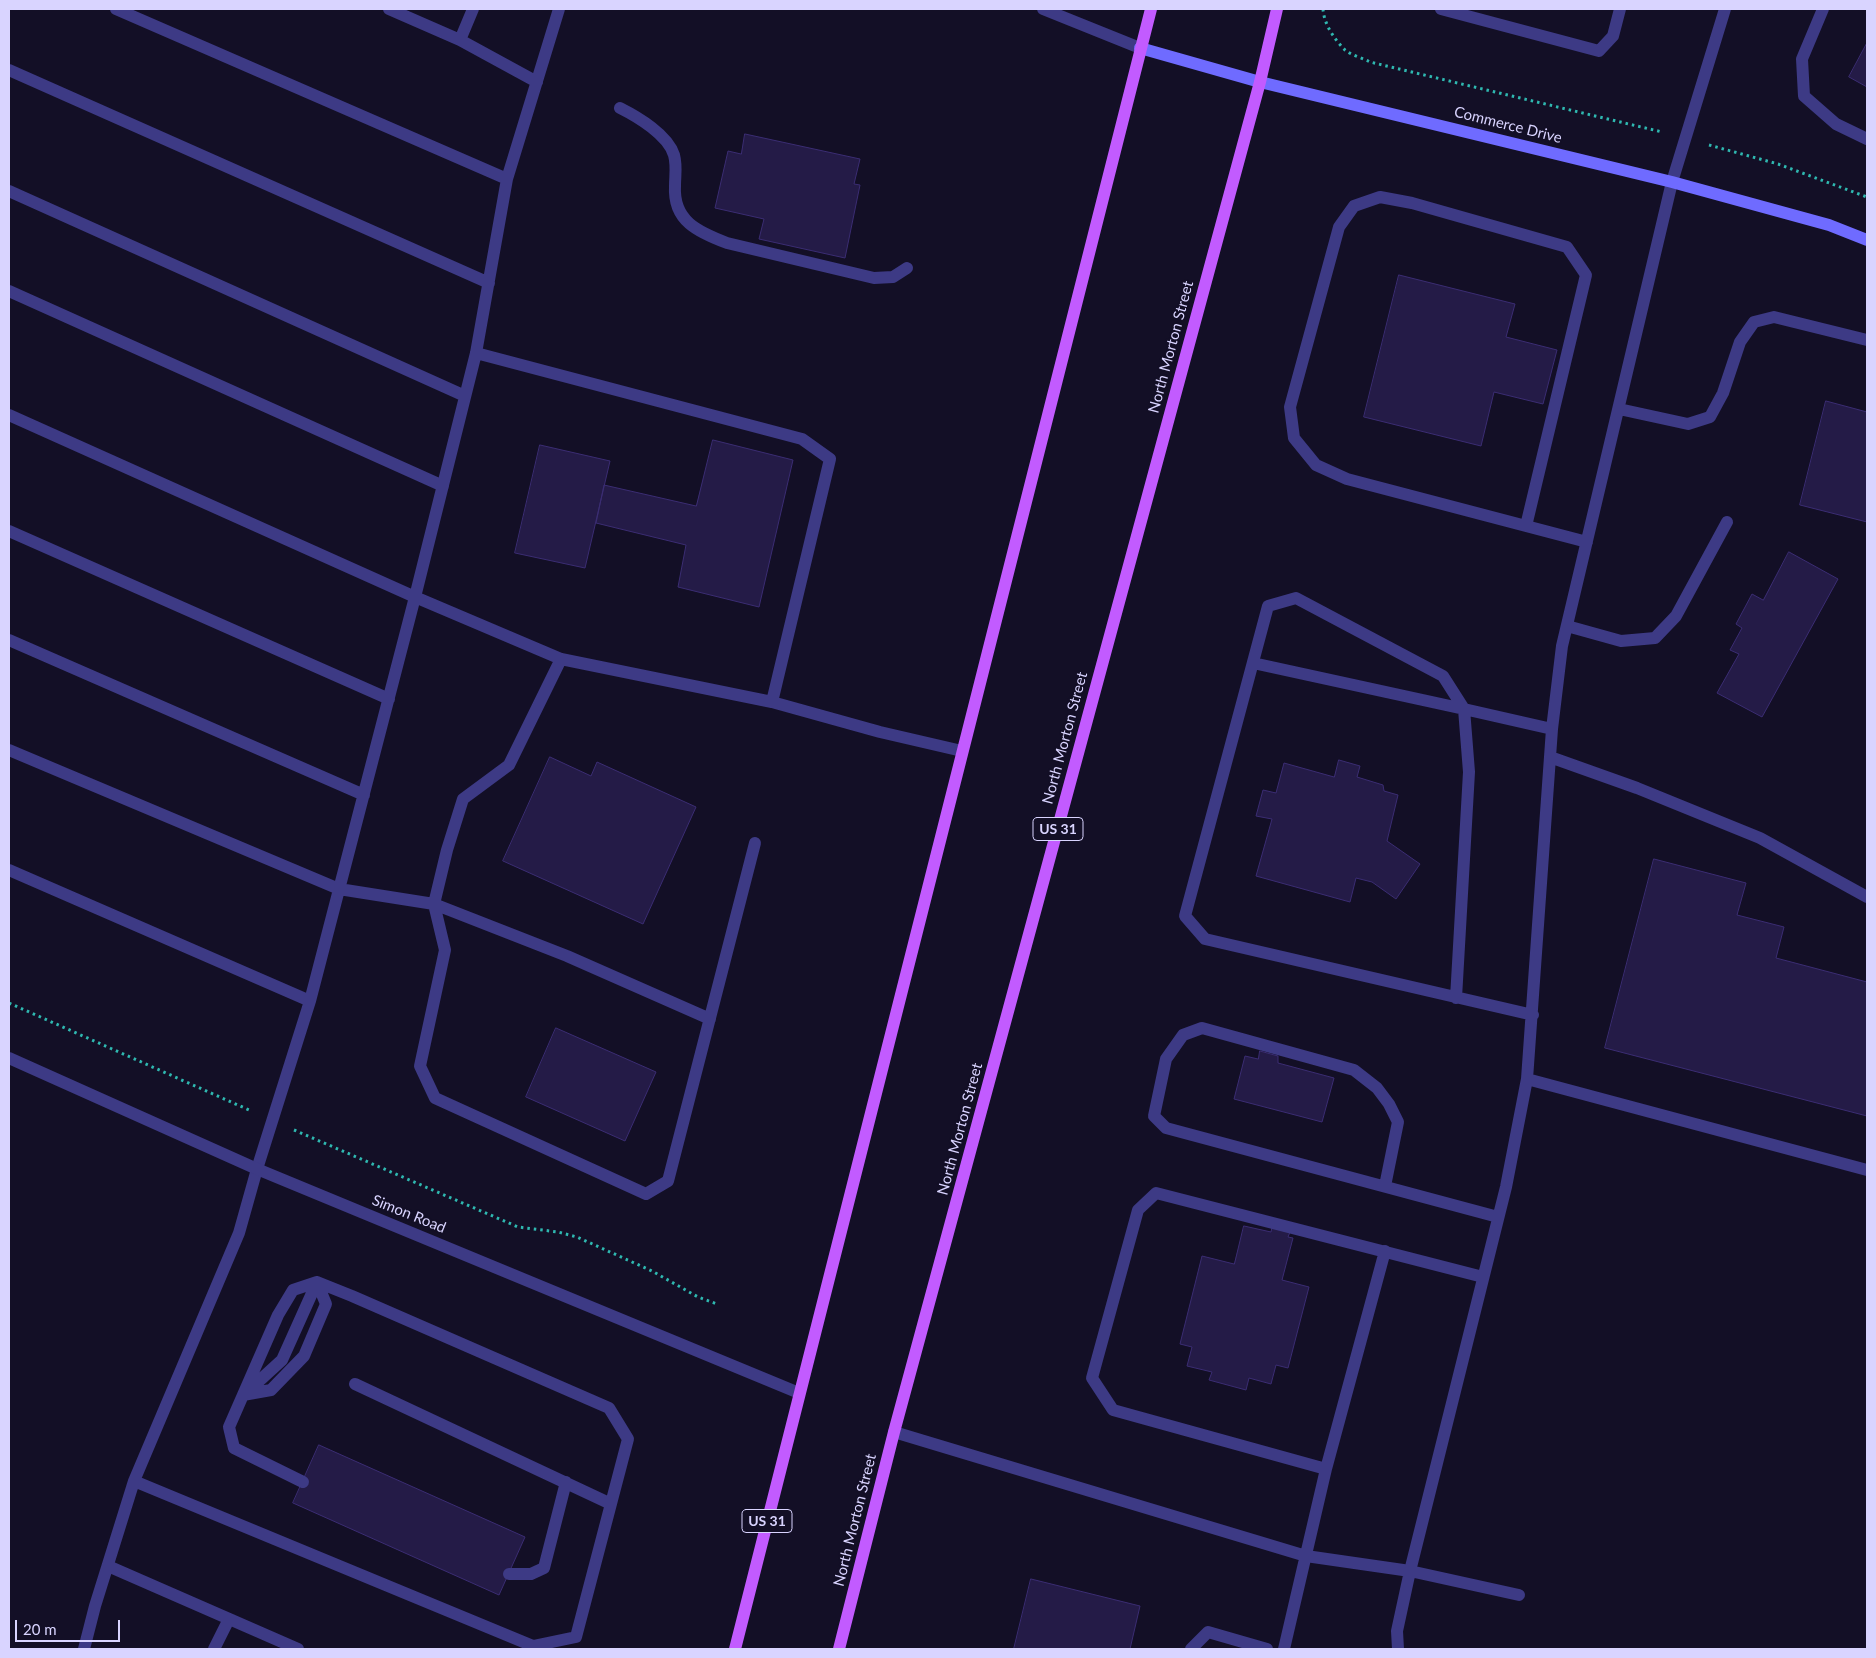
<!DOCTYPE html>
<style>
body{margin:0}
#map{position:relative;width:1876px;height:1658px;overflow:hidden;background:#130f26;font-family:Lato,sans-serif}
canvas{display:block}
.frame{position:absolute;inset:0;border:10px solid #d9d4ff;pointer-events:none}
.scale{position:absolute;left:15px;top:1620px;width:105px;height:22px;box-sizing:border-box;border:2px solid #d9d4ff;border-top:0;padding-left:6px;font-size:15px;line-height:18px;white-space:nowrap;color:#d9d4ff;-webkit-text-stroke:4px #130f26;paint-order:stroke}
</style>
<div id="map">
<canvas width="1876" height="1658"></canvas>
<div class="frame"></div>
<div class="scale">20 m</div>
</div>
<script>
const ctx = document.querySelector('canvas').getContext('2d');
ctx.lineJoin = 'round';
function paint(path, color) { ctx.fillStyle = color; ctx.fill(path, 'evenodd'); }
function strokePath(path, color, width, dash) { ctx.strokeStyle = color; ctx.lineWidth = width; ctx.lineCap = dash ? 'butt' : 'round'; ctx.setLineDash(dash || []); ctx.stroke(path); }
function write(font, color, halo, rows, align = 'center') {
  ctx.font = font + ' Lato,sans-serif'; ctx.lineWidth = 4; ctx.setLineDash([]); ctx.textBaseline = 'middle'; ctx.strokeStyle = halo; ctx.fillStyle = color; for (const [text, x, y, turn = 0] of rows) {
    ctx.save(); ctx.translate(x, y); ctx.rotate((+turn || 0) * Math.PI / 180); ctx.textAlign = isNaN(turn) ? turn : align; if (halo) ctx.strokeText(text, 0, 0); ctx.fillText(text, 0, 0); ctx.restore();
  }
}
const building = new Path2D(`
 M1867 43V87L1849 77Z
 M745 134 860 159 854 184 860 185 845 258 759 239 764 219 715 208 728 151 741 154Z
 M1399 275 1515 304 1506 337 1557 350 1543 404 1494 392 1481 446 1364 417Z
 M1826 401 1867 412V522L1800 505Z
 M713 440 793 460 759 607 678 587 686 545 596 523 604 485 696 506Z
 M540 445 610 461 585 568 515 553Z
 M1789 552 1838 579 1762 717 1717 693 1739 654 1730 650 1742 628 1736 624 1752 594 1763 600Z
 M550 757 591 776 597 762 696 807 643 924 503 861Z
 M1339 760 1360 766 1357 777 1383 785 1384 791 1398 795 1387 841 1420 864 1396 899 1372 882 1356 878 1350 902 1256 876 1272 819 1256 816 1263 790 1276 793 1284 763 1334 777Z
 M1654 859 1746 883 1737 915 1784 927 1776 958 1867 982V1116L1605 1048Z
 M556 1028 656 1072 625 1141 526 1097Z
 M1260 1051 1278 1056V1063L1334 1078 1322 1122 1234 1099 1245 1056 1258 1059Z
 M1244 1226 1271 1232 1272 1227 1290 1232 1288 1237 1293 1238 1282 1280 1309 1287 1288 1368 1276 1365 1271 1384 1249 1378 1246 1390 1209 1380 1212 1372 1187 1366 1192 1347 1180 1344 1202 1256 1234 1264Z
 M319 1445 525 1537 499 1595 293 1503Z
 M1031 1579 1140 1606 1130 1649H1014Z`);
const path = new Path2D(`
 M1323 9C1324 24 1334 39 1345 50 1351 55 1362 58 1370 62L1662 132
 M1709 145 1778 164 1867 197
 M9 1003 249 1110
 M294 1130 518 1227 558 1232 577 1237 652 1271 698 1297 717 1304`);
const lane = new Path2D(`
 M116 9 507 179
 M389 9 460 40 537 82
 M1441 9 1599 51 1613 36 1620 9
 M1823 9 1802 59 1804 96 1836 124 1867 139
 M460 40 473 9
 M9 70 489 283
 M620 108C638 117 668 135 674 155 677 166 675 175 675 186 673 221 698 232 727 243L874 278 893 277 907 268
 M9 191 465 396
 M9 291 443 486
 M476 353 802 439 830 459 772 702
 M1619 409 1688 424 1710 417 1723 393 1740 342 1754 322 1774 317 1867 340
 M9 415 415 597 476 353 507 179 559 9
 M1526 526 1586 275 1567 247 1412 203 1380 197 1354 206 1339 227 1290 407 1294 438 1316 465 1347 479 1587 542
 M9 531 389 699
 M1567 626 1621 641 1655 638 1676 616 1727 522
 M9 640 364 795
 M561 659 509 765 463 799 447 850 434 904 445 950 420 1066 435 1098 646 1194 668 1181 755 843
 M1253 663 1464 709 1469 772 1456 998
 M9 750 339 889 434 904 567 956 710 1019
 M1550 757 1637 788 1760 838 1867 897
 M9 870 310 1001 415 597 561 659 772 702 880 732 962 751
 M1533 1015 1205 939 1185 916 1268 606 1296 598 1443 676 1464 709 1552 729
 M1527 1079 1867 1170
 M1385 1186 1398 1122 1389 1104 1377 1088 1354 1070 1202 1028 1183 1035 1166 1059 1154 1116 1166 1128 1498 1217
 M355 1384 611 1504
 M247 1392 282 1360 317 1282
 M243 1395 271 1390 304 1356 326 1304 317 1282
 M894 1432 1306 1556 1410 1571 1519 1595
 M1326 1469 1385 1251
 M303 1482 234 1448 229 1427 278 1315 293 1290 317 1282 352 1296 609 1408 628 1439 576 1637 533 1646 134 1481 239 1233 257 1169 310 1001
 M108 1566 298 1649
 M509 1574H531L544 1568 566 1482
 M84 1649 95 1606 134 1481
 M214 1649 229 1619
 M1191 1649 1208 1632 1267 1649
 M1284 1649 1326 1469 1113 1410 1092 1378 1138 1210 1156 1193 1483 1277
 M1398 1649 1397 1631 1410 1571 1506 1187 1527 1079 1552 729 1562 646 1672 182 1725 9`);
const street = new Path2D(`
 M1043 9 1140 48
 M9 1058 257 1169 799 1393`);
const secondary = new Path2D(`
 M1140 48 1260 82 1672 182 1829 225 1867 240`);
const primary = new Path2D(`
 M735 1649 1151 9
 M839 1649 894 1432 1260 82 1277 9`);
const shields = [
 [1058,829,50],
 [767,1521,50]
];
const shieldNames = [
 ["US 31",1058,829],
 ["US 31",767,1521]
];
const streetNames = [
 ["Commerce Drive",1508,125,14],
 ["North Morton Street",1171,347,-75],
 ["North Morton Street",1065,738,-75],
 ["North Morton Street",960,1129,-75],
 ["Simon Road",409,1214,22],
 ["North Morton Street",855,1520,-76]
];
paint(building, '#241b47');
strokePath(building, '#3b2d73', 1);
strokePath(path, '#2fb8b0', 3, [2.5, 4]);
strokePath(lane, '#3d3a85', 12);
strokePath(street, '#3d3a85', 12);
strokePath(secondary, '#6f6bff', 12);
strokePath(primary, '#c25bff', 12);
for (const [x, y, w] of shields) { const box = new Path2D(); box.roundRect(x - w / 2, y - 11.5, w, 23, 4); ctx.fillStyle = '#130f26'; ctx.fill(box); strokePath(box, '#d9d4ff', 1); }
write('bold 14px', '#d9d4ff', null, shieldNames);
write('15px', '#d9d4ff', '#130f26', streetNames);
</script>
